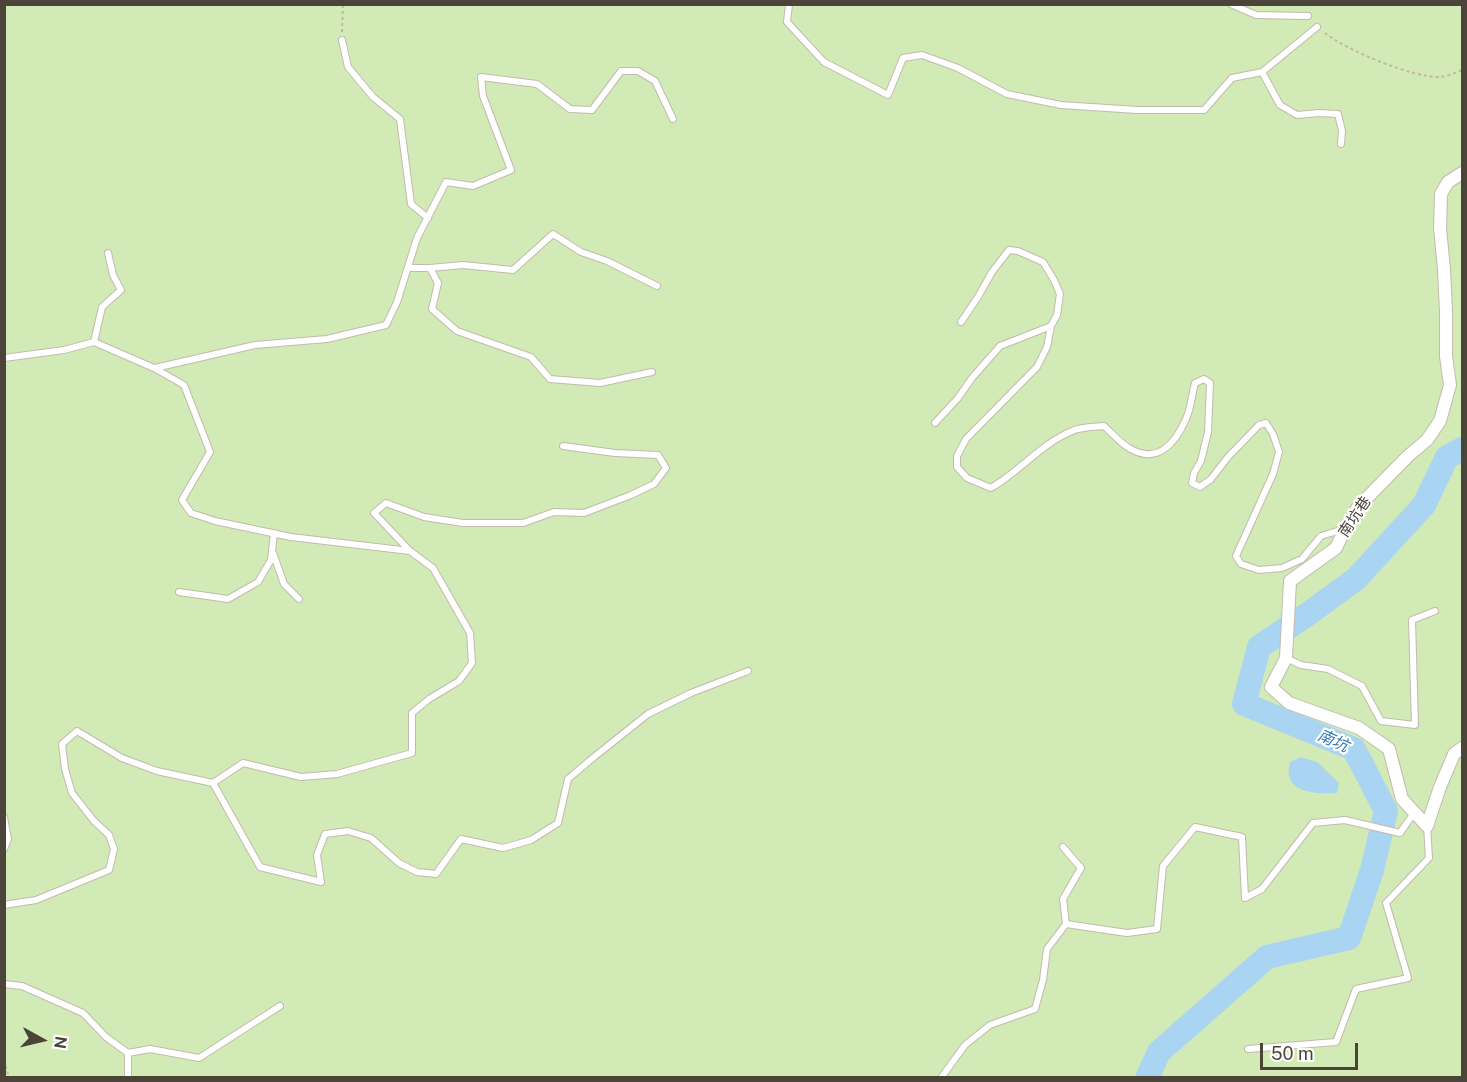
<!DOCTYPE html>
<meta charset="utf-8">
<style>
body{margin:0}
#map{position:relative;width:1467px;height:1082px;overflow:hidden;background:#f6f3ec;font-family:"Public Sans",sans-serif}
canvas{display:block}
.frame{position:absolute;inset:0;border:6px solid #4b4439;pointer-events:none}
.north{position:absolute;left:12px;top:1010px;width:60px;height:60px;-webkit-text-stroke:4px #fff;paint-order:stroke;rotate:98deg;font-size:16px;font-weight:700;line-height:24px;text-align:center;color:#4b4439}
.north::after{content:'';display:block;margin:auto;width:21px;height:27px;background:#4b4439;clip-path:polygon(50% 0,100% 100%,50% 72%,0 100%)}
.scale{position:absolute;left:1260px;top:1043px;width:98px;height:27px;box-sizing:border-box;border:3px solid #4b4439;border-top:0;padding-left:8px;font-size:18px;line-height:21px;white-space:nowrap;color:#4b4439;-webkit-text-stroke:4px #fff;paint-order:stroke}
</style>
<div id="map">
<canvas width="1467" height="1082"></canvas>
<div class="frame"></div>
<div class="north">N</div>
<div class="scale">50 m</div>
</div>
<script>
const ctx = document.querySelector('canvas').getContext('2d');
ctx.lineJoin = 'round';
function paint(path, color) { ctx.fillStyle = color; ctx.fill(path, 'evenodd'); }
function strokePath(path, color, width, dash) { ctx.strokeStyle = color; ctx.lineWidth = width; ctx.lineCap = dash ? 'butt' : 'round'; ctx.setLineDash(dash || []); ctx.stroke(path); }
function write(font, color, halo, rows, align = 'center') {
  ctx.font = font + ' "Public Sans","Noto Sans TC",sans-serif'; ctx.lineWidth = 4.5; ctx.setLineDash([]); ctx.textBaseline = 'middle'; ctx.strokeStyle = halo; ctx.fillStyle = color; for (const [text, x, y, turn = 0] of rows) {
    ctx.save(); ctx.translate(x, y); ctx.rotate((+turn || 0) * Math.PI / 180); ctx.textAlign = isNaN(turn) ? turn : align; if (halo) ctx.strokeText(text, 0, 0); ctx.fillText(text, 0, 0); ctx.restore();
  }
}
const green = new Path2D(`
 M5 5H1462V1077H5Z`);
const water = new Path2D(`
 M1300 757 1317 762 1339 783 1337 793C1323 794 1293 794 1289 776 1288 772 1289 766 1290 762Z`);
const river = new Path2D(`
 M1147 1078 1159 1052 1267 957 1349 938 1372 870 1386 811 1354 749 1244 704 1259 647 1308 614 1356 579 1424 505 1447 457 1462 449`);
const path = new Path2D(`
 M342 32 343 4
 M1325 33C1346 50 1413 78 1440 77 1447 76 1456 73 1462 70
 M4 1060 9 1078`);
const service = new Path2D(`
 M789 4 787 22 824 62 888 95 903 58 922 55 958 68 1007 94 1061 105 1137 110H1204L1232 78 1262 72 1317 27
 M1231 4 1256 15 1308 16
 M342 40 348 67 373 97 400 119 411 204 428 218
 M1262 72 1280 105 1297 115 1319 113 1338 114 1342 131 1341 144
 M408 268H430L463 265 513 270 553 234 581 252 607 261 657 286
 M430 268 438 283 432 309 457 331 531 357 550 379 600 383 652 372
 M961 322 978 297 992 272 1009 250 1018 251 1043 262 1054 280 1060 294 1057 315 1051 326 1047 347 1037 367 966 439 957 456V467L967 478 991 488C1020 471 1041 444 1072 431 1081 427 1094 427 1104 426 1112 433 1120 443 1129 448 1157 465 1175 444 1186 419 1191 408 1192 394 1195 383L1204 379 1210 383 1208 432 1201 461 1194 473 1192 483 1200 487 1211 479 1228 457 1259 425 1266 423 1273 434 1279 452 1273 474 1236 556 1241 564 1259 570 1282 568 1302 559 1321 536 1344 529
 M94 342 102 307 121 290 113 275 108 253
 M4 358 64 350 94 342 154 368 184 385 210 452 182 500 191 513 215 521 291 537 410 551 374 513 386 503 424 517 463 523H523L554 512 584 513 631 495 654 484 666 468 658 455 615 453 563 446
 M155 368 255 345 327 339 386 325 397 302 417 238 446 182 473 186 511 170 483 96 481 77 537 84 570 109 592 110 621 71H638L655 81 673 119
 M935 423 958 398 972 378 1000 346 1051 326
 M273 553 284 584 299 599
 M179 592 228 599 258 582 271 560 274 533
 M1286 658 1301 665 1328 669 1362 686 1381 721 1415 725 1412 620 1435 611
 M213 783 243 763 301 777 337 774 412 753V713L429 699 459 681 472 663 470 633 433 568 410 551
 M4 817 8 839 4 849
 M1063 847 1081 868 1063 899 1066 924
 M4 905 36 900 109 870 114 849 109 835 94 821 72 793 65 769 62 744 77 731 122 758 157 771 213 783 260 867 321 882 317 855 325 834 348 831 371 838 399 863 417 872 436 874 461 839 503 848 531 840 558 823 568 779 594 757 648 714 691 693 748 671
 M4 984 22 986 83 1013 106 1037 128 1053V1078
 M1248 1049 1336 1042 1356 989 1408 978 1386 903 1429 858 1427 826
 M128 1053 150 1049 199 1058 280 1006
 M941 1078 965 1045 990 1025 1035 1009 1043 980 1047 949 1066 924 1127 933 1157 929 1163 866 1195 827 1242 837 1245 898 1262 889 1313 823 1345 820 1400 833 1414 813`);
const minor = new Path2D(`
 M1462 173 1448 182 1441 194 1440 228 1444 269 1446 312V356L1450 385 1440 421 1427 440 1408 456 1358 507 1345 529 1336 548 1290 581 1286 658 1271 687 1289 703 1359 728 1389 749 1402 799 1427 826 1440 787 1454 754 1462 748`);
const streetNames = [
 ["南坑巷",1355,517,-56]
];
const waterNames = [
 ["南坑",1333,741,24]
];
paint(green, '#d2eab5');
paint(water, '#a9d4f2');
strokePath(river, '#a9d4f2', 24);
strokePath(service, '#c2bbae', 8);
strokePath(minor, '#c2bbae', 14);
strokePath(path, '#c4b79f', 2, [3, 3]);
strokePath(service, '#fff', 6);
strokePath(minor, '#fff', 12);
write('15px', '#4b4439', '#fff', streetNames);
write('italic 16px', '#2e7ab2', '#fff', waterNames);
</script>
